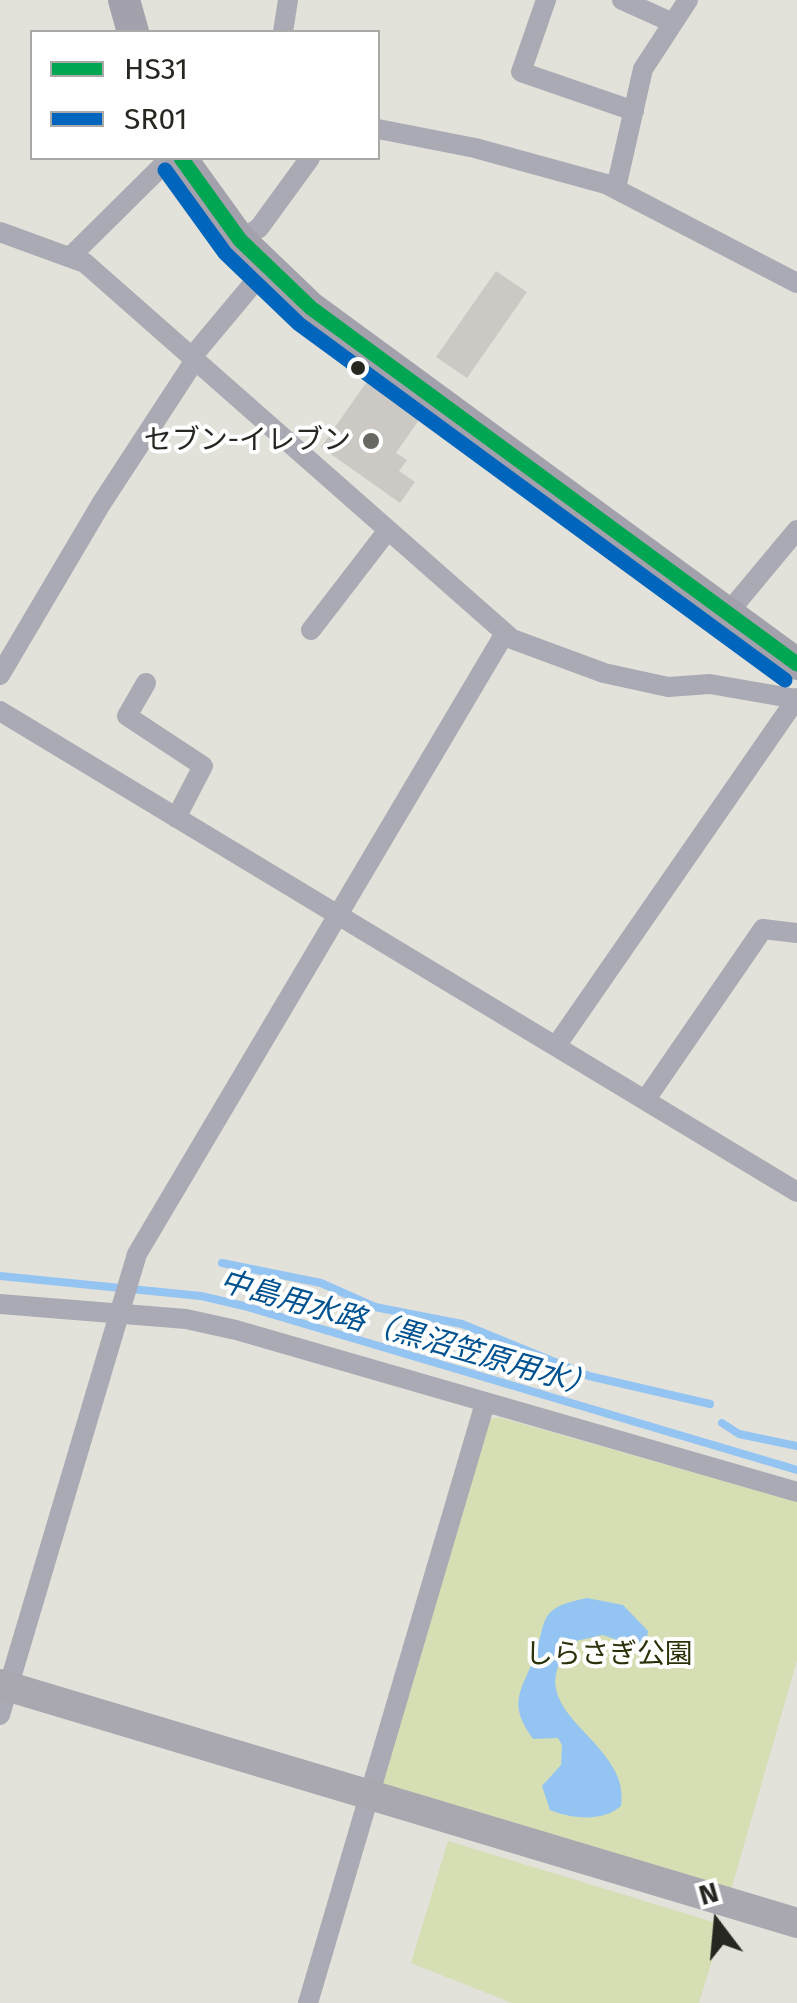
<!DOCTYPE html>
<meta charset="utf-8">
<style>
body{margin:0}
#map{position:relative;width:797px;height:2003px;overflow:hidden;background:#e2e1da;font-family:"Fira Sans",sans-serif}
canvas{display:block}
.legend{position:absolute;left:30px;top:30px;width:350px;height:130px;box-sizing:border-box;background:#fff;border:2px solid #a9a9a7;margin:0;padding:12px 18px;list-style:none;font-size:30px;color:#272722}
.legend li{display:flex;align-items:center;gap:20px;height:50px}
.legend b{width:50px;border:2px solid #a9a9a7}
.north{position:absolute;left:667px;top:1873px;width:100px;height:100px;-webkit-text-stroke:8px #fff;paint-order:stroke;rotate:344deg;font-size:28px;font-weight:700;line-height:40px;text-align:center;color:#272722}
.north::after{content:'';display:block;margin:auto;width:35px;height:45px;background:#272722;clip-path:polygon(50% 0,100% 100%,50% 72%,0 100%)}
</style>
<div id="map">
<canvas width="797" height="2003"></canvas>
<ul class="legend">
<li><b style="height:12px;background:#00a651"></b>HS31</li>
<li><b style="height:12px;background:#0065bd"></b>SR01</li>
</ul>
<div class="north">N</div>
</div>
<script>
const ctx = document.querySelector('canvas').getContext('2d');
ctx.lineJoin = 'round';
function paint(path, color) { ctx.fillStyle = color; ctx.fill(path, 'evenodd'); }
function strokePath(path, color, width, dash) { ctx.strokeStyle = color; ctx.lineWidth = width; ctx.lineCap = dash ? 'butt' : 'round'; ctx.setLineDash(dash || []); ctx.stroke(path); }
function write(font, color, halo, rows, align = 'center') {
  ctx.font = font + ' "Fira Sans","Noto Sans JP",sans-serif'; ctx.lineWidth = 8; ctx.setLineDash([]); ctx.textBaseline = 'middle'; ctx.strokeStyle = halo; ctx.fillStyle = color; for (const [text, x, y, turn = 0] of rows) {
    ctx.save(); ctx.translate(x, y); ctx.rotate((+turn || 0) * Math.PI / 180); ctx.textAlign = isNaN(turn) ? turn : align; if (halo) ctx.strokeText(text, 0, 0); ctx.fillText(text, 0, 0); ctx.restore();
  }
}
const green = new Path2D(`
 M498 1417 797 1502V1660L731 1890 386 1790 381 1780 490 1420Z
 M448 1841 723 1925 699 2003H512L411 1963Z`);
const water = new Path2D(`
 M587 1598 623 1605 648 1631 647 1640 634 1646 603 1635 576 1641C507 1711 633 1738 621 1806 603 1822 571 1819 550 1810L542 1786 561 1765 562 1745 558 1738 533 1739C507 1703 521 1692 534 1658 548 1620 536 1608 587 1598Z`);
const stream = new Path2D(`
 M222 1263 321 1283 375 1307 462 1324 589 1376 710 1404
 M0 1276 201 1296 244 1306 797 1470
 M722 1423 739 1434 797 1446`);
const building = new Path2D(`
 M496 271 527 292 467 378 436 357Z
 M368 380 421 417 396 453 407 460 399 471 415 482 400 503 321 447Z`);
const street = new Path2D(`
 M546 0 521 72 634 111
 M622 0 673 23
 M283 32 288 0
 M378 129 475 148 606 184 797 283
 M616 188 643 69 688 0
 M0 232 85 263 512 639 604 673 668 687 710 684 796 699
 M240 240 259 228 310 158
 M70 257 170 158
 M191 358 267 267
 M727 614 797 530
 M311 630 388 530
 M0 675 101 504 195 360
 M146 683 127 716 203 766 176 818
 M0 711 797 1192
 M556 1046 797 698
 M646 1099 763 929 797 933
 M0 1304 186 1319 236 1330 797 1492
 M0 1715 137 1254 505 633
 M308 2003 485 1403`);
const secondary = new Path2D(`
 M0 1684 797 1923`);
const primary = new Path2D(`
 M124 0 133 32
 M181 158 240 240 311 308 797 664`);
const bus1 = new Path2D(`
 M181 158 240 240 311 308 797 664`);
const bus2 = new Path2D(`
 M165 170 225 253 299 324 785 680`);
const markers = [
 [358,368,9,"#272722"],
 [371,441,10,"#686862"]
];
const poiNames = [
 ["セブン-イレブン",351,441]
];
const parkNames = [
 ["しらさぎ公園",609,1655]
];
const waterNames = [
 ["中島用水路（黒沼笠原用水）",408,1335,16]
];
paint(green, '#d6deb4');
paint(water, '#94c4f2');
strokePath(stream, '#94c4f2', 8);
paint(building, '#ccc9c5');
strokePath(street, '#aaaab4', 20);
strokePath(secondary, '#a9a8b1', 30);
strokePath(primary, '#a2a1ac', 32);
strokePath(bus1, '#00a651', 15);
strokePath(bus2, '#0065bd', 15);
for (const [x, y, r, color] of markers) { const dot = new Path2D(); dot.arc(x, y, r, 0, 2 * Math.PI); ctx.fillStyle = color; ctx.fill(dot); strokePath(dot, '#fff', 4); }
write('28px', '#272722', '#fff', poiNames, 'right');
write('28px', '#2b3209', '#fff', parkNames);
write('italic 30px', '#00518f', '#fff', waterNames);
</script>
